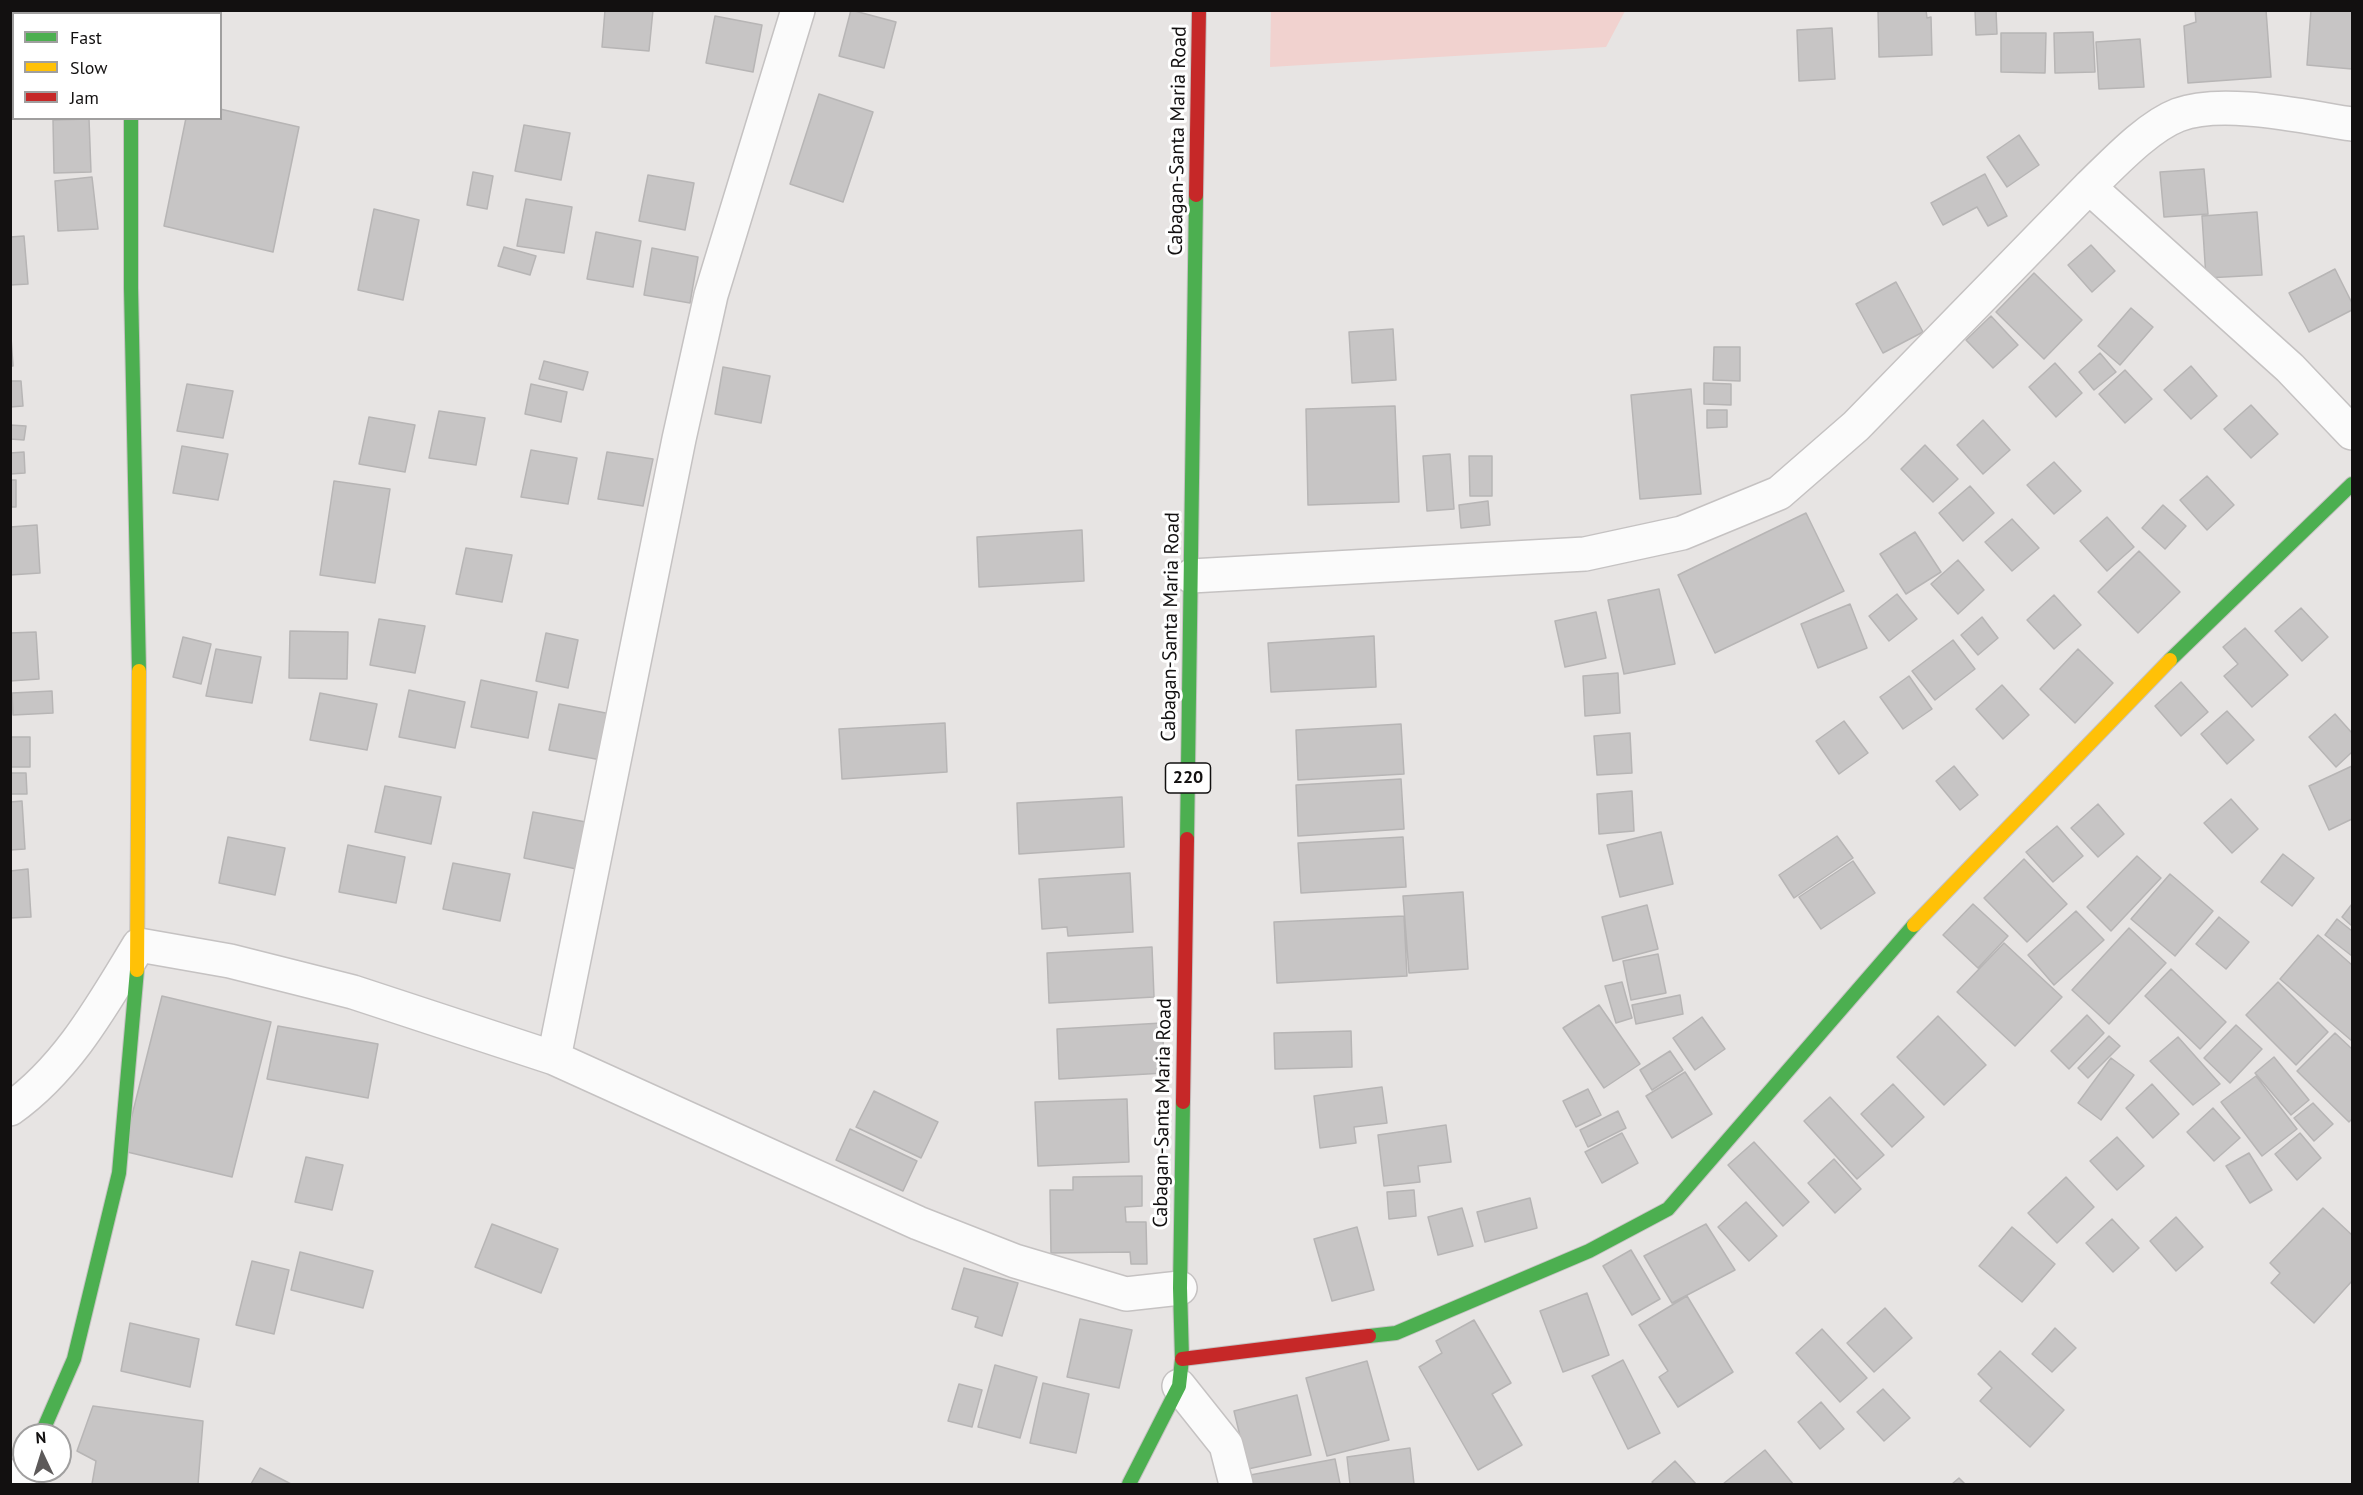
<!DOCTYPE html>
<style>
body{margin:0}
#map{position:relative;width:2363px;height:1495px;overflow:hidden;background:#e7e4e3;font-family:"PT Sans",sans-serif}
canvas{display:block}
.frame{position:absolute;inset:0;border:12px solid #121010;pointer-events:none}
.legend{position:absolute;left:12px;top:12px;width:210px;height:108px;box-sizing:border-box;background:#fff;border:2px solid #a09f9f;margin:0;padding:8px 10px;list-style:none;font-size:18px;color:#121010}
.legend li{display:flex;align-items:center;gap:12px;height:30px}
.legend b{width:30px;border:2px solid #a09f9f}
.north{position:absolute;left:12px;top:1423px;width:60px;height:60px;box-sizing:border-box;background:#fff;border:2px solid #a09f9f;border-radius:50%;rotate:356deg;font-size:16px;font-weight:700;line-height:24px;text-align:center;color:#121010}
.north::after{content:'';display:block;margin:auto;width:21px;height:27px;background:#5d5a5a;clip-path:polygon(50% 0,100% 100%,50% 72%,0 100%)}
</style>
<div id="map">
<canvas width="2363" height="1495"></canvas>
<div class="frame"></div>
<ul class="legend">
<li><b style="height:8px;background:#4caf50"></b>Fast</li>
<li><b style="height:8px;background:#ffc107"></b>Slow</li>
<li><b style="height:8px;background:#c62828"></b>Jam</li>
</ul>
<div class="north">N</div>
</div>
<script>
const ctx = document.querySelector('canvas').getContext('2d');
ctx.lineJoin = 'round';
function paint(path, color) { ctx.fillStyle = color; ctx.fill(path, 'evenodd'); }
function strokePath(path, color, width, dash) { ctx.strokeStyle = color; ctx.lineWidth = width; ctx.lineCap = dash ? 'butt' : 'round'; ctx.setLineDash(dash || []); ctx.stroke(path); }
function write(font, color, halo, rows, align = 'center') {
  ctx.font = font + ' "PT Sans",sans-serif'; ctx.lineWidth = 6; ctx.setLineDash([]); ctx.textBaseline = 'middle'; ctx.strokeStyle = halo; ctx.fillStyle = color; for (const [text, x, y, turn = 0] of rows) {
    ctx.save(); ctx.translate(x, y); ctx.rotate((+turn || 0) * Math.PI / 180); ctx.textAlign = isNaN(turn) ? turn : align; if (halo) ctx.strokeText(text, 0, 0); ctx.fillText(text, 0, 0); ctx.restore();
  }
}
const green = new Path2D(`
 M1271 11V10L1625 11 1606 47 1270 67Z`);
const building = new Path2D(`
 M605 10H653L649 51 602 47Z
 M851 10 896 22 884 68 839 56Z
 M1878 10H1926L1927 18 1931 17 1932 55 1879 57Z
 M1975 10H1996L1997 34 1976 35Z
 M2195 10H2266L2271 77 2188 83 2184 26 2196 22Z
 M2311 10H2352V69L2307 65Z
 M715 16 762 25 753 72 706 63Z
 M1832 28 1835 79 1799 81 1797 30Z
 M2093 32 2095 72 2055 73 2054 33Z
 M2001 33H2046L2045 73 2001 72Z
 M2140 39 2144 87 2099 89 2096 42Z
 M819 94 873 112 843 202 790 184Z
 M220 109 299 127 273 252 164 226 186 118H220Z
 M89 119 91 172 54 173 53 120Z
 M524 125 570 133 561 180 515 171Z
 M2019 135 2039 165 2007 187 1987 157Z
 M2204 169 2208 214 2164 217 2160 172Z
 M473 172 493 176 487 209 467 205Z
 M1985 174 2007 216 1988 226 1977 207 1943 225 1931 203Z
 M648 175 694 183 685 230 639 221Z
 M92 177 98 229 58 231 55 181Z
 M526 199 572 207 564 253 517 246Z
 M374 209 419 220 403 300 358 290Z
 M2257 212 2262 275 2206 278 2202 216Z
 M596 232 641 241 633 287 587 279Z
 M24 236 28 284 10 285V237Z
 M2091 245 2115 271 2092 292 2068 265Z
 M504 247 536 256 530 275 498 266Z
 M652 248 698 257 690 303 644 295Z
 M2335 269 2352 303V310L2309 332 2289 293Z
 M2034 273 2082 320 2044 359 1996 312Z
 M1896 282 1923 332 1883 353 1856 304Z
 M2131 308 2153 327 2120 365 2098 346Z
 M1991 316 2018 345 1993 368 1966 340Z
 M10 323 13 366H10Z
 M1393 329 1396 380 1352 383 1349 332Z
 M1714 347H1740V381L1713 380Z
 M2100 353 2116 372 2094 390 2079 372Z
 M544 361 588 372 583 390 539 379Z
 M2055 363 2082 393 2056 417 2029 387Z
 M2191 366 2217 396 2191 419 2164 390Z
 M723 367 770 376 761 423 715 414Z
 M2125 370 2152 399 2125 423 2099 394Z
 M10 381H21L23 406 10 407Z
 M1704 383 1731 384V405L1704 404Z
 M187 384 233 391 223 438 177 431Z
 M531 384 567 392 561 422 525 414Z
 M1691 389 1701 494 1640 499 1631 395Z
 M2251 405 2278 434 2251 458 2224 429Z
 M1395 406 1399 502 1308 505 1306 409Z
 M1707 410H1727V427L1707 428Z
 M439 411 485 418 476 465 429 458Z
 M369 417 415 425 405 472 359 464Z
 M1983 420 2010 450 1983 474 1957 445Z
 M10 425 26 426 24 440 10 439Z
 M1925 445 1958 479 1933 502 1901 469Z
 M182 446 228 454 218 500 173 493Z
 M531 450 577 458 568 504 521 497Z
 M24 452 25 473 10 474V453Z
 M607 452 653 459 643 506 598 499Z
 M1450 454 1454 509 1427 511 1423 456Z
 M1469 456H1492V496H1470Z
 M2054 462 2081 491 2054 514 2027 485Z
 M2207 476 2234 505 2207 530 2180 500Z
 M10 480H16V507H10Z
 M334 481 390 489 375 583 320 575Z
 M1970 486 1994 513 1963 541 1939 513Z
 M1488 501 1490 525 1461 528 1459 505Z
 M2163 505 2186 526 2165 549 2142 528Z
 M1806 513 1844 591 1715 653 1678 575Z
 M2107 517 2134 547 2107 571 2080 541Z
 M2012 519 2039 548 2012 571 1985 542Z
 M37 525 40 573 10 575V527Z
 M1082 530 1084 581 979 587 977 537Z
 M1915 532 1941 572 1906 594 1880 554Z
 M466 548 512 555 502 602 456 594Z
 M2139 551 2180 592 2138 633 2098 592Z
 M1958 560 1984 590 1958 614 1931 584Z
 M1659 589 1675 664 1624 674 1608 600Z
 M1897 594 1917 619 1889 641 1869 616Z
 M2054 595 2081 625 2054 649 2027 620Z
 M1850 604 1867 648 1818 668 1801 624Z
 M2301 608 2328 637 2302 661 2275 631Z
 M1596 612 1606 658 1565 667 1555 621Z
 M1982 617 1998 638 1978 655 1961 635Z
 M379 619 425 626 415 673 370 665Z
 M2245 628 2288 675 2252 707 2224 676 2238 664 2223 647Z
 M290 631 348 632 347 679 289 678Z
 M36 632 39 679 10 681V633Z
 M546 633 578 640 568 688 536 681Z
 M1374 636 1376 687 1271 692 1268 643Z
 M183 637 211 644 201 684 173 677Z
 M1953 640 1975 669 1935 700 1912 671Z
 M216 649 261 657 252 703 206 696Z
 M2078 649 2113 683 2075 723 2040 689Z
 M1618 673 1620 713 1585 716 1583 676Z
 M1909 676 1932 709 1903 729 1880 697Z
 M481 680 537 692 528 738 471 727Z
 M2181 682 2208 712 2181 736 2155 706Z
 M2002 685 2029 715 2003 739 1976 709Z
 M409 690 465 702 455 748 399 737Z
 M52 691 53 713 13 715 12 693Z
 M320 693 377 704 367 750 310 740Z
 M559 704 616 715 606 761 549 750Z
 M2227 711 2254 740 2227 764 2201 734Z
 M2335 714 2352 733V752L2336 767 2309 737Z
 M1844 721 1868 753 1839 774 1816 741Z
 M945 723 947 772 842 779 839 729Z
 M1401 724 1404 774 1298 780 1296 730Z
 M1630 733 1632 773 1597 775 1594 736Z
 M10 737H30V767H10Z
 M1954 766 1978 795 1960 810 1936 781Z
 M2352 766V819L2329 830 2309 786Z
 M10 773H26L27 794H10Z
 M1401 779 1404 829 1298 836 1296 785Z
 M385 786 441 797 431 844 375 832Z
 M1632 791 1634 831 1599 834 1597 794Z
 M1122 797 1124 847 1019 854 1017 803Z
 M2231 799 2258 829 2232 853 2204 823Z
 M22 801 25 849 10 850V802Z
 M2098 804 2124 834 2098 857 2071 828Z
 M533 812 591 823 581 870 524 858Z
 M2057 826 2083 856 2053 882 2026 852Z
 M1661 832 1673 884 1620 897 1607 845Z
 M1837 836 1853 858 1794 898 1779 875Z
 M228 837 285 848 275 895 219 883Z
 M1403 837 1406 887 1301 893 1298 843Z
 M348 845 405 857 396 903 339 892Z
 M2283 854 2314 878 2292 906 2261 882Z
 M2137 856 2161 878 2111 931 2087 907Z
 M2024 859 2067 904 2027 942 1984 898Z
 M1853 861 1875 893 1821 929 1799 897Z
 M453 863 510 874 500 921 443 909Z
 M28 869 31 917 10 918V871Z
 M1130 873 1133 932 1068 936 1067 927 1042 929 1039 879Z
 M2170 874 2213 911 2175 956 2131 919Z
 M1463 892 1468 969 1409 973 1403 896Z
 M1973 904 2008 936 1978 968 1943 935Z
 M2352 904V926L2342 917Z
 M1647 905 1658 949 1613 961 1602 917Z
 M2076 911 2104 940 2054 985 2028 955Z
 M1404 916 1407 976 1277 983 1274 922Z
 M2219 917 2249 942 2226 969 2196 944Z
 M2337 919 2352 931V956L2325 935Z
 M2129 928 2166 963 2109 1024 2072 990Z
 M2318 935 2352 965V1041L2280 979Z
 M2004 943 2062 997 2015 1046 1957 992Z
 M1152 947 1154 997 1049 1003 1047 953Z
 M1658 954 1666 993 1631 1000 1623 961Z
 M2171 969 2226 1022 2200 1049 2145 996Z
 M1622 982 1632 1018 1616 1023 1605 986Z
 M2278 982 2328 1032 2296 1065 2246 1015Z
 M1680 995 1683 1014 1636 1024 1632 1005Z
 M162 996 271 1022 232 1177 123 1151Z
 M1599 1005 1640 1064 1604 1088 1563 1028Z
 M2087 1015 2104 1033 2069 1069 2051 1051Z
 M1938 1016 1986 1065 1944 1105 1897 1057Z
 M1702 1017 1725 1049 1695 1070 1673 1038Z
 M1162 1023 1165 1073 1059 1079 1057 1029Z
 M2236 1025 2262 1049 2230 1083 2204 1058Z
 M278 1026 378 1044 368 1098 267 1079Z
 M1351 1031 1352 1067 1275 1069 1274 1033Z
 M2335 1033 2352 1049V1119L2349 1122 2297 1071Z
 M2109 1036 2120 1046 2088 1078 2078 1068Z
 M2178 1037 2220 1084 2193 1105 2150 1061Z
 M1670 1051 1683 1070 1652 1090 1640 1070Z
 M2274 1057 2309 1100 2291 1115 2255 1073Z
 M2111 1058 2134 1075 2101 1120 2078 1103Z
 M1685 1072 1712 1114 1672 1138 1646 1096Z
 M2256 1076 2297 1129 2262 1156 2221 1102Z
 M1893 1084 1924 1117 1892 1147 1861 1114Z
 M2152 1084 2179 1114 2153 1138 2126 1108Z
 M1382 1087 1387 1123 1354 1127 1356 1143 1320 1148 1314 1096Z
 M1588 1089 1601 1115 1576 1127 1563 1101Z
 M874 1091 938 1122 921 1158 856 1127Z
 M1830 1097 1884 1155 1857 1179 1804 1121Z
 M1127 1099 1129 1162 1038 1166 1035 1102Z
 M2313 1103 2333 1124 2314 1141 2294 1118Z
 M2213 1108 2240 1138 2214 1161 2187 1132Z
 M1618 1111 1626 1128 1588 1147 1580 1130Z
 M1446 1125 1451 1162 1418 1166 1420 1182 1384 1186 1378 1135Z
 M850 1129 917 1161 903 1191 836 1160Z
 M1622 1133 1638 1163 1602 1183 1585 1152Z
 M2300 1133 2321 1158 2297 1180 2275 1154Z
 M2117 1137 2144 1166 2117 1190 2090 1161Z
 M1754 1142 1809 1202 1783 1226 1728 1165Z
 M2249 1153 2272 1190 2250 1203 2226 1166Z
 M306 1157 343 1165 332 1210 295 1202Z
 M1834 1159 1861 1189 1835 1213 1808 1183Z
 M1142 1176V1206L1125 1207 1126 1222H1146L1147 1264H1131L1130 1252 1051 1253 1050 1190H1073V1177Z
 M2066 1177 2094 1207 2057 1243 2028 1213Z
 M1414 1190 1416 1216 1389 1219 1387 1192Z
 M1530 1198 1537 1228 1485 1242 1477 1212Z
 M1746 1202 1777 1236 1749 1261 1718 1227Z
 M1462 1208 1473 1246 1438 1255 1428 1217Z
 M2323 1208 2352 1235V1281L2314 1323 2271 1283 2280 1273 2270 1263Z
 M2176 1217 2203 1247 2176 1271 2150 1241Z
 M2112 1219 2139 1248 2113 1272 2086 1243Z
 M492 1224 558 1249 541 1293 475 1267Z
 M1706 1224 1735 1270 1672 1303 1644 1256Z
 M1357 1227 1374 1290 1332 1301 1314 1239Z
 M2012 1227 2055 1264 2022 1302 1979 1266Z
 M1631 1250 1660 1299 1632 1315 1603 1266Z
 M300 1252 373 1271 363 1308 291 1290Z
 M252 1261 289 1270 274 1334 236 1325Z
 M964 1268 1018 1283 1002 1336 975 1327 978 1317 952 1309Z
 M1587 1293 1609 1355 1563 1372 1540 1311Z
 M1687 1296 1733 1372 1678 1407 1659 1377 1668 1371 1639 1325Z
 M1885 1308 1912 1338 1874 1372 1847 1343Z
 M1080 1319 1132 1330 1119 1388 1067 1377Z
 M1474 1320 1511 1383 1492 1394 1522 1445 1478 1470 1419 1367 1442 1353 1436 1341Z
 M130 1323 199 1339 190 1387 121 1371Z
 M2055 1328 2076 1348 2052 1372 2032 1354Z
 M1822 1329 1867 1378 1840 1402 1796 1353Z
 M2000 1351 2064 1410 2030 1447 1980 1401 1992 1388 1978 1374Z
 M1623 1360 1660 1433 1628 1449 1592 1376Z
 M1367 1361 1389 1440 1327 1456 1306 1378Z
 M995 1365 1037 1377 1020 1438 978 1427Z
 M1043 1383 1089 1394 1076 1453 1030 1443Z
 M959 1384 982 1390 972 1427 948 1421Z
 M1883 1389 1910 1418 1884 1441 1857 1412Z
 M1297 1395 1311 1455 1248 1469 1234 1411Z
 M1821 1402 1844 1429 1820 1449 1798 1422Z
 M93 1406 203 1421 198 1484H92L96 1461 77 1451Z
 M1410 1448 1414 1484H1350L1347 1457Z
 M1765 1450 1793 1484H1723Z
 M1335 1459 1340 1484H1246L1245 1476Z
 M1675 1461 1696 1484H1654L1652 1482Z
 M260 1468 291 1484H251Z
 M1959 1478 1965 1484H1952Z`);
const street = new Path2D(`
 M132 14V10
 M2352 124C2305 117 2223 98 2178 115 2147 127 2113 164 2089 187L2290 368 2352 433
 M1191 576 1585 554 1682 533 1779 493 1856 426 2089 187
 M554 1058 679 439 711 295 798 10
 M10 1109C68 1068 103 1004 139 945L230 961 353 992 554 1058 918 1223 1015 1261 1126 1294 1180 1288
 M1179 1386 1226 1445 1236 1484
 M20 1484 25 1471`);
const fast = new Path2D(`
 M131 118V288L139 671
 M2170 660 2352 484
 M1187 839 1196 195
 M1369 1336 1396 1333 1589 1251 1668 1209 1914 925
 M41 1435 74 1359 119 1173 137 970
 M1129 1484 1179 1386 1182 1359 1180 1288 1183 1102`);
const slow = new Path2D(`
 M1914 925 2170 660
 M137 970 139 671`);
const jam = new Path2D(`
 M1196 195 1199 10
 M1183 1102 1187 839
 M1182 1359 1369 1336`);
const shields = [
 [1188,778,45]
];
const shieldNames = [
 ["220",1188,778]
];
const streetNames = [
 ["Cabagan-Santa Maria Road",1178,141,-89],
 ["Cabagan-Santa Maria Road",1171,627,-89],
 ["Cabagan-Santa Maria Road",1163,1113,-89]
];
paint(green, '#f1d2cf');
paint(building, '#c7c5c5');
strokePath(building, '#b7b5b5', 1.5);
strokePath(street, '#c5c2c2', 36);
strokePath(fast, '#c5c2c2', 16);
strokePath(slow, '#c5c2c2', 16);
strokePath(jam, '#c5c2c2', 16);
strokePath(street, '#fbfbfb', 33);
strokePath(fast, '#4caf50', 14);
strokePath(slow, '#ffc107', 14);
strokePath(jam, '#c62828', 14);
for (const [x, y, w] of shields) { const box = new Path2D(); box.roundRect(x - w / 2, y - 15, w, 30, 4.5); ctx.fillStyle = '#fff'; ctx.fill(box); strokePath(box, '#121010', 1.5); }
write('bold 18px', '#121010', null, shieldNames);
write('20px', '#121010', '#fff', streetNames);
</script>
